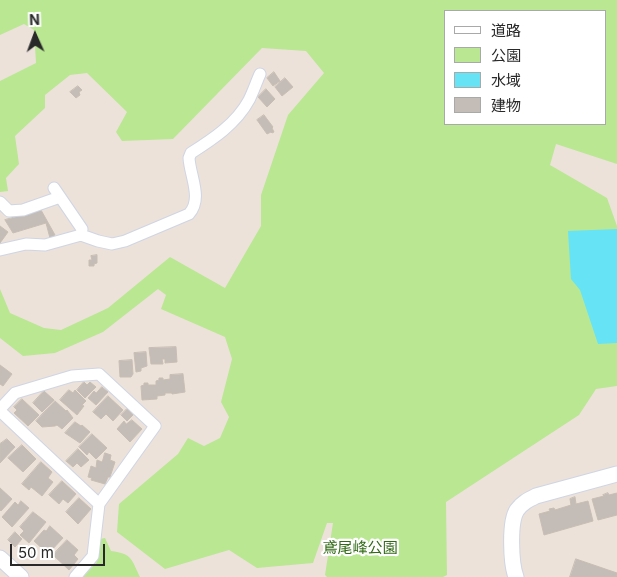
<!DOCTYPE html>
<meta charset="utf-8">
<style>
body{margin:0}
#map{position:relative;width:617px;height:577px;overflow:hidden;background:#ece2da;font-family:Inter,"Noto Sans JP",sans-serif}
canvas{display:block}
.legend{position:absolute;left:444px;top:10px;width:162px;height:115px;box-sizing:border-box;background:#fff;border:1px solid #a9a9a9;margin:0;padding:6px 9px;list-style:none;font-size:15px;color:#292929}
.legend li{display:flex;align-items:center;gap:10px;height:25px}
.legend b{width:25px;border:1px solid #a9a9a9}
.north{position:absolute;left:10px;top:10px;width:50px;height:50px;-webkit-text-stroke:4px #fff;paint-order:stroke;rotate:358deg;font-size:14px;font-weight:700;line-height:20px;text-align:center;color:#292929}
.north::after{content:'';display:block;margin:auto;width:18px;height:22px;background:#292929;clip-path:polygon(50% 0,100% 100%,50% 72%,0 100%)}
.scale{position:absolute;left:10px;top:544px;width:95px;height:22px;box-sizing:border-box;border:2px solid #292929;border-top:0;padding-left:6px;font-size:15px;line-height:18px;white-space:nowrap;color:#292929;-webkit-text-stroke:4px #fff;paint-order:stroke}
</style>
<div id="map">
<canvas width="617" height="577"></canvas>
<ul class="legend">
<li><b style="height:6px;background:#fff"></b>道路</li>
<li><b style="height:14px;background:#bae792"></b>公園</li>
<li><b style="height:14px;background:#66e3f5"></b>水域</li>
<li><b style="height:14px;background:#c4bcb6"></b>建物</li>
</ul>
<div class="north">N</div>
<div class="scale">50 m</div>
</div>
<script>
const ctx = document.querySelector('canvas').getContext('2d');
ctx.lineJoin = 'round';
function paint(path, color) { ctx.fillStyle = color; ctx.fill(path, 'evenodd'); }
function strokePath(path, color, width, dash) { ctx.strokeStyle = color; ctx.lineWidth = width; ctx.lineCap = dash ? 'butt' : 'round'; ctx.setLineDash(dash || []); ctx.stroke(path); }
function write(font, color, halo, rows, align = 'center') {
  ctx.font = font + ' Inter,"Noto Sans JP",sans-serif'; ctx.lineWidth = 4.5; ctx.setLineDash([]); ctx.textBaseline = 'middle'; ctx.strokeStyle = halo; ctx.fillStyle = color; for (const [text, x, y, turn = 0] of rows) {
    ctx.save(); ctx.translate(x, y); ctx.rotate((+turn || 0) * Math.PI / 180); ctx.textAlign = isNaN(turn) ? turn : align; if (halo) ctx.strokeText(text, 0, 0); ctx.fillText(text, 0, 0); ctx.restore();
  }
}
const green = new Path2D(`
 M0 0H617V164L556 144 550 165 607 198 617 226V386L596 389 579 415 446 502 447 575 443 577H327L325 575 333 523H327L313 563 257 568 229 550 165 569 117 532 119 504 178 454 188 438 204 446 220 438 229 417 221 402 232 359 225 337 161 309 166 295 158 289 103 332 55 353 23 356 0 338V289L10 313 44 328 61 330 108 308 170 257 225 288 261 226V195L288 115 324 73 306 51 262 48 173 139 122 141 116 132 127 112 87 73 70 75 45 95V108L15 136 19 164 6 178 8 191 0 192V81L36 63 34 30 24 24 0 35ZM446 11H606V124H446Z
 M105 538 111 551C133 554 131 559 140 577H83L97 562 100 539Z`);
const water = new Path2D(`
 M617 229V343L598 344 580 290 571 279 568 231Z`);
const building = new Path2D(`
 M274 72 280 81 273 86 267 78Z
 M285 78 293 87 282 96 275 87Z
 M78 86 82 90 79 92 80 95 76 98 70 92Z
 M266 89 275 99 267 107 258 97Z
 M264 115 273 127 272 128 274 132 272 133 271 132 267 134 257 120Z
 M41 210 55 235 50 238 46 223 13 233 5 220Z
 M0 226 8 232 0 243Z
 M97 255V263L94 264V266H89V260H92L91 256Z
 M176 347 177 362 165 363V359H162L163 364H151L149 348Z
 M146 352 147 366 141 368V371L136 372 134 353Z
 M132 360 133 374 131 377H120L119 361Z
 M0 365 12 374 3 386 0 384Z
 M183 374 185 392 172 394V393H165V395L157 396V399L142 400 141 386 144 385V383H148V385H156V381L159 380V378H163V380L170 379V375Z
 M84 382 87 385 90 382 96 387 85 398 77 390Z
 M102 387 108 392 96 405 88 398 94 391 96 393Z
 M69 390 73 393 75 390 86 401 82 405 84 406 77 415 60 400Z
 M44 391 54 400 42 412 33 403Z
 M108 396 123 410 113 421 106 414 101 419 93 412Z
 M22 399 39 415 28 426 14 413 17 410 14 407Z
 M55 401 66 411 67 410 73 418 62 429 57 425 55 426 42 427 36 421Z
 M127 409 133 415 127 421 121 415Z
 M132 420 142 429 130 442 117 429 124 421 126 424Z
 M75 422 81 426 82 425 90 432 80 443 65 433Z
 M92 434 107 448 96 459 89 452 87 455 79 447Z
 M7 439 15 447 0 463V444Z
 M22 445 36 459 23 472 8 458Z
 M78 449 89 460 81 467 77 463 73 467 66 461Z
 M105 453 111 455 110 460 115 462 110 477H108L105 484 91 480 92 478 88 477 91 466 96 468 97 460 102 462Z
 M41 462 52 472 48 478 53 482 42 496 31 487 29 490 22 484Z
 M62 481 76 494 68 503 63 499 59 504 49 495Z
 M0 488 12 499 1 511 0 510Z
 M608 493 609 495 617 493V515L598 520 592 499 604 496 603 495Z
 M575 497 576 504 588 501 593 521 544 535 539 514 550 511 549 509 554 508 555 510 571 505 570 499Z
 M79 498 91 509 78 524 66 512Z
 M21 501 29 508 12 527 2 517 15 502 18 505Z
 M33 512 46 522 29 543 20 535 24 531 20 527Z
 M50 526 63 538 48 554 34 541 44 530 46 531Z
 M15 532 22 539 15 547 8 540Z
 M67 540 78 550 74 555 78 559 69 570 53 555Z
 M576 559 617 573V577H570Z`);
const minor = new Path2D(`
 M54 188 82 229 81 235
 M0 202 9 211 23 210 60 197
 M0 250 26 244 45 245 81 235 98 241 112 244 125 241 189 214C203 199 190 176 189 158L191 153C213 139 236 124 249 100 253 92 256 83 260 74
 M0 409 15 393 72 376 99 374 155 426 99 504
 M0 411 99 504 93 556 75 577`);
const tertiary = new Path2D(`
 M0 558 21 577
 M516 577C511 564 509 522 517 510 522 503 528 500 536 496L617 474`);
const parkNames = [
 ["鳶尾峰公園",360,548]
];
paint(green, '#bae792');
paint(water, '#66e3f5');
paint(building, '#c4bcb6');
strokePath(building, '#c8beb3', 1);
strokePath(minor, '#cfd5e3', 13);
strokePath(tertiary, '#cfd5e3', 17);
strokePath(minor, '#fff', 11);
strokePath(tertiary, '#fff', 15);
write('15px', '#326a15', '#fff', parkNames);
</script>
